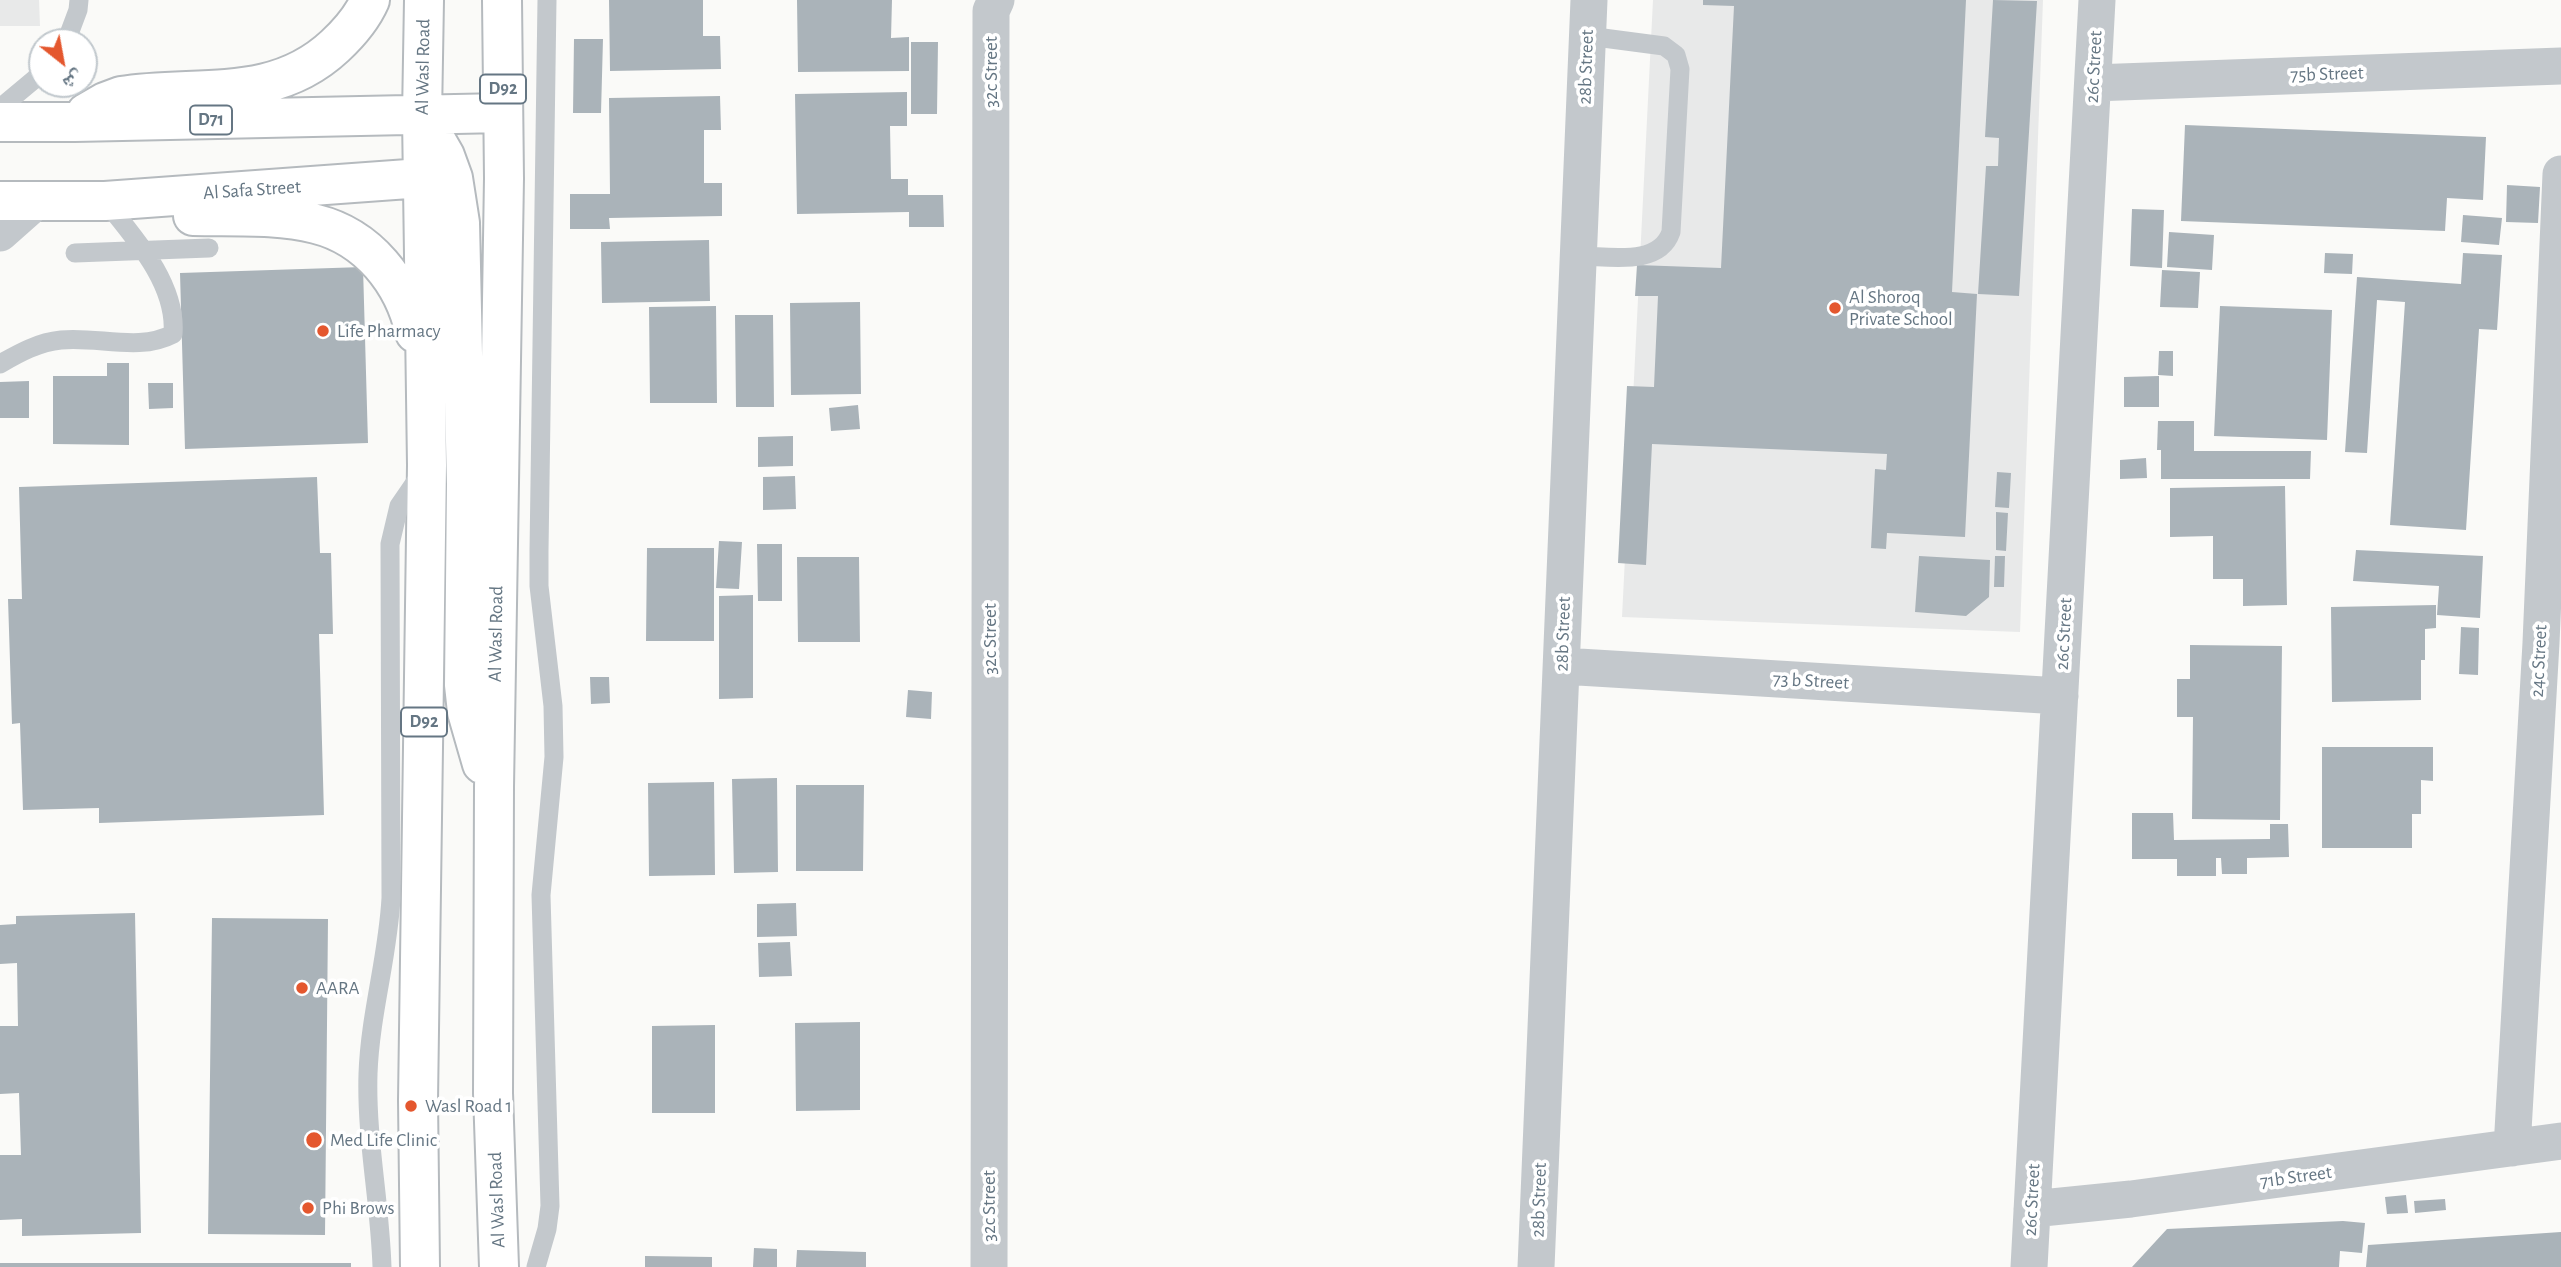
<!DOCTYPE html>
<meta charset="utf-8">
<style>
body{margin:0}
#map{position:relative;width:2561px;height:1267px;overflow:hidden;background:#fafaf8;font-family:"Alegreya Sans","Noto Naskh Arabic",sans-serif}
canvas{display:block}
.north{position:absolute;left:28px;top:28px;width:70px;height:70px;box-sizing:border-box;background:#fff;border:2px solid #c1c8cd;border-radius:50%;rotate:149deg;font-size:19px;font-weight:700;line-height:28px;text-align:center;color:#657683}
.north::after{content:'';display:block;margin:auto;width:24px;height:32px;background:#e4572e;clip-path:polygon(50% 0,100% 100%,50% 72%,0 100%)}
</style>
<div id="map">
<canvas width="2561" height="1267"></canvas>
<div class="north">ش</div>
</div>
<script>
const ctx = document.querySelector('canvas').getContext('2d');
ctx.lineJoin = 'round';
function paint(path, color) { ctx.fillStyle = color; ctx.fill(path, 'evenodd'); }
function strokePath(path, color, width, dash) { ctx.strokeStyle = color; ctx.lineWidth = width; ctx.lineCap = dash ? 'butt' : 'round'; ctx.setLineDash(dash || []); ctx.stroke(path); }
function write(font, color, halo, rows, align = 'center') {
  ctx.font = font + ' "Alegreya Sans",sans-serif'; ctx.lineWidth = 7; ctx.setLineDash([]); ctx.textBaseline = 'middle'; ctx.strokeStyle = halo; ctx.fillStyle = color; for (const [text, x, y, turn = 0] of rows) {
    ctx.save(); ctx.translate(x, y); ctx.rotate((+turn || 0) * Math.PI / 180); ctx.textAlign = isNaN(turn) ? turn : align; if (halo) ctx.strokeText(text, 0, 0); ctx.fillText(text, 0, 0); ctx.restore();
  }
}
const built = new Path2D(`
 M0 0H39L40 26H0Z
 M1653 0H2043L2020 632 1622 617Z`);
const building = new Path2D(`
 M609 0H703V36H720L721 69 610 71Z
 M797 0H892L891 38 909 37V71L798 72Z
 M1703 0H1966L1952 292 1977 294 1965 537 1887 533 1886 549 1871 548 1875 469 1886 470 1887 454 1652 444 1646 565 1618 563 1627 386 1654 387 1658 296H1635L1637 265 1721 268 1734 6 1703 5Z
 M1993 0 2037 1 2019 296 1978 294 1986 166H1998L1999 138 1985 137Z
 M574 39H603L601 113H573Z
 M911 42H938L937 114H911Z
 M907 92V126H890L891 179H908V195H943L944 227H909V212L797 214 795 94Z
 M720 96 721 130H704V183H722V216L609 218 610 229H570V194H610L609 98Z
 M2185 125 2486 137 2483 200 2447 198 2445 231 2181 221Z
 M2507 185 2540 187 2538 223 2506 222Z
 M2132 209 2164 210 2162 268 2130 266Z
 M2463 215 2502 218 2499 245 2461 242Z
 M2169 232 2214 235 2212 270 2167 267Z
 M709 240 710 301 602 303 601 242Z
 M2325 253 2353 254 2352 274 2324 273Z
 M2463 253 2502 255 2497 330 2479 329 2466 530 2390 525 2405 302 2377 300 2367 453 2345 452 2357 277 2461 284Z
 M363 267 368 443 185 449 180 273Z
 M2162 270 2200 272 2198 308 2160 307Z
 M860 302 861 394 791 395 790 303Z
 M716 306 717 403H650L649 307Z
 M2220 306 2332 310 2327 440 2214 436Z
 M735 315H773L774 407H736Z
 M2159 351H2173V376L2158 375Z
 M107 363H129V445L53 444V376H107Z
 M2159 376V407H2124V377Z
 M29 381V418H0V382Z
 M148 383H173V408L149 409Z
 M858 405 860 429 831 431 829 408Z
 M2158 421H2194V451H2311L2310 479H2161V450H2157Z
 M793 436V466L758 467V437Z
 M2146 458 2147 478 2120 479V460Z
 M1997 472 2011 473 2009 508 1995 507Z
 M795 476 796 509 763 510V477Z
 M317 477 320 553H331L333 634H319L324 815 99 823V808L23 810 20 723 12 724 8 599H22L19 487Z
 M2285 486 2287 605 2243 606V579H2213V536L2170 537V488Z
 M1996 512 2008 513 2006 551 1996 550Z
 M719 541 742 542 739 589 716 588Z
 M757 544H782V601H758Z
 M647 548H714V641H646Z
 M2356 550 2483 556 2480 618 2437 615 2439 586 2353 581Z
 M1919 556 1990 560 1989 597 1966 616 1915 612Z
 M1995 556H2005L2004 587H1994Z
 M797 557H859L860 642H798Z
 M753 595V698L719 699V596Z
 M2436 605V628L2425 629V660H2421V700L2332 702 2331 607Z
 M2461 627 2479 628 2478 675 2459 674Z
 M2190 645 2282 646 2280 820 2192 819 2193 717H2177V679H2190Z
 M590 677H609L610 703 591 704Z
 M908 690 932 692 931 719 906 717Z
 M2322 747H2433V781L2421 780V814H2412V848H2322Z
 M777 778 778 872 734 873 732 779Z
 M714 782 715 875 649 876 648 783Z
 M796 785H864L863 871H796Z
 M2132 813H2173L2174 840 2270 839V824H2288L2289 857 2247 858V874H2222L2221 858H2216V876H2177V859H2132Z
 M796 903 797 936 757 937V904Z
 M135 913 141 1233 22 1236V1219L0 1220V1155H21L19 1093 0 1094V1026H18L17 963 0 964V925L16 924V916Z
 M212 918 328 919 325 1235 208 1234Z
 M790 942 792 976 759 977 758 943Z
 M860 1022V1110L796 1111 795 1023Z
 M715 1025V1113H652V1026Z
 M2406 1195 2408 1213 2387 1214 2385 1197Z
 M2445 1199 2446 1210 2415 1213 2414 1201Z
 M2343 1221 2365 1223 2362 1253 2340 1251 2339 1267H2132L2167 1229Z
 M2561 1232V1267H2366L2368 1245Z
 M754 1248 777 1249V1267H753Z
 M797 1250 866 1252V1267H796Z
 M645 1256 712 1257V1267H645Z
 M0 1263H351V1267H0Z`);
const service = new Path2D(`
 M66 42 78 10 79 0
 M0 108 42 73
 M75 253 209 248
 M1579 256C1609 256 1659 267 1671 232L1680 69 1676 55 1664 46 1588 36
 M0 364C19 353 39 342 61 340 98 336 139 352 173 334 177 284 134 237 105 201
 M382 1267C380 1202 366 1138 368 1074 370 1014 388 957 391 898L390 544 399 506 421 474
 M536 1267 547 1229 550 1206 541 895 554 757 553 706 539 586V551L547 0`);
const minor = new Path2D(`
 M2093 83 2561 66
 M0 233 35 202
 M1562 666 2060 696
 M2512 1148 2541 643 2561 174
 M2032 1209 2131 1199 2561 1141
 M989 1267 991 11 996 0
 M1536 1267 1589 0
 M2029 1267 2097 0`);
const primary = new Path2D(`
 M86 113 105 102 121 96C197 84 273 104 335 46 349 33 362 18 370 0
 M425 121 445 156 453 178 460 223 466 484 464 685 467 712 482 764
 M0 122H75L503 113
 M0 201H105L422 178H449
 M193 216C233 217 277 214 316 224 368 237 404 282 415 333
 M420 1267 418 1100 427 465 422 116 424 0
 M499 1267 493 1093 494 787 504 178 502 0`);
const markers = [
 [1835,308,7,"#e4572e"],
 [323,331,7,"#e4572e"],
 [302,988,7,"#e4572e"],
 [411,1106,7,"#e4572e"],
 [314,1140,9,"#e4572e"],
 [308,1208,7,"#e4572e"]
];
const shields = [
 [503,89,46],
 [211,120,42],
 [424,722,46]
];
const shieldNames = [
 ["D92",503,89],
 ["D71",211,120],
 ["D92",424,722]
];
const streetNames = [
 ["Al Wasl Road",423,67,-89],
 ["28b Street",1586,67,-88],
 ["26c Street",2094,67,-87],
 ["32c Street",991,72,-90],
 ["75b Street",2327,74,-2],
 ["Al Safa Street",252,190,-4],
 ["Al Wasl Road",496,634,-89],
 ["28b Street",1563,634,-88],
 ["26c Street",2064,634,-87],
 ["32c Street",990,639,-90],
 ["24c Street",2539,661,-87],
 ["73 b Street",1811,681,3],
 ["71b Street",2296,1177,-8],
 ["Al Wasl Road",497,1200,-92],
 ["28b Street",1539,1200,-88],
 ["26c Street",2032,1200,-87],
 ["32c Street",989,1206,-90]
];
const poiNames = [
 ["Al Shoroq",1849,297],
 ["Private School",1849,319],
 ["Life Pharmacy",337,331],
 ["AARA",316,988],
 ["Wasl Road 1",425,1106],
 ["Med Life Clinic",330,1140],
 ["Phi Brows",322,1208]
];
paint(built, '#e8e9e9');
paint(building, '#aab3b9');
strokePath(primary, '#b5babe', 42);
strokePath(service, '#c3c8cc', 19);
strokePath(minor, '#c3c8cc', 37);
strokePath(primary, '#fff', 38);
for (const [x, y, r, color] of markers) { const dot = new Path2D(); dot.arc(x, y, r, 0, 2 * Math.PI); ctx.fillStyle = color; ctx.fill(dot); strokePath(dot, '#fff', 2.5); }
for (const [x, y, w] of shields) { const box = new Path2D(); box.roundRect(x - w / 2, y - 14.5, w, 29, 5); ctx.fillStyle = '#fff'; ctx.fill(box); strokePath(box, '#657683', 2); }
write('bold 18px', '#657683', null, shieldNames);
write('19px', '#657683', '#fff', streetNames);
write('19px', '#657683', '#fff', poiNames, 'left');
</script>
